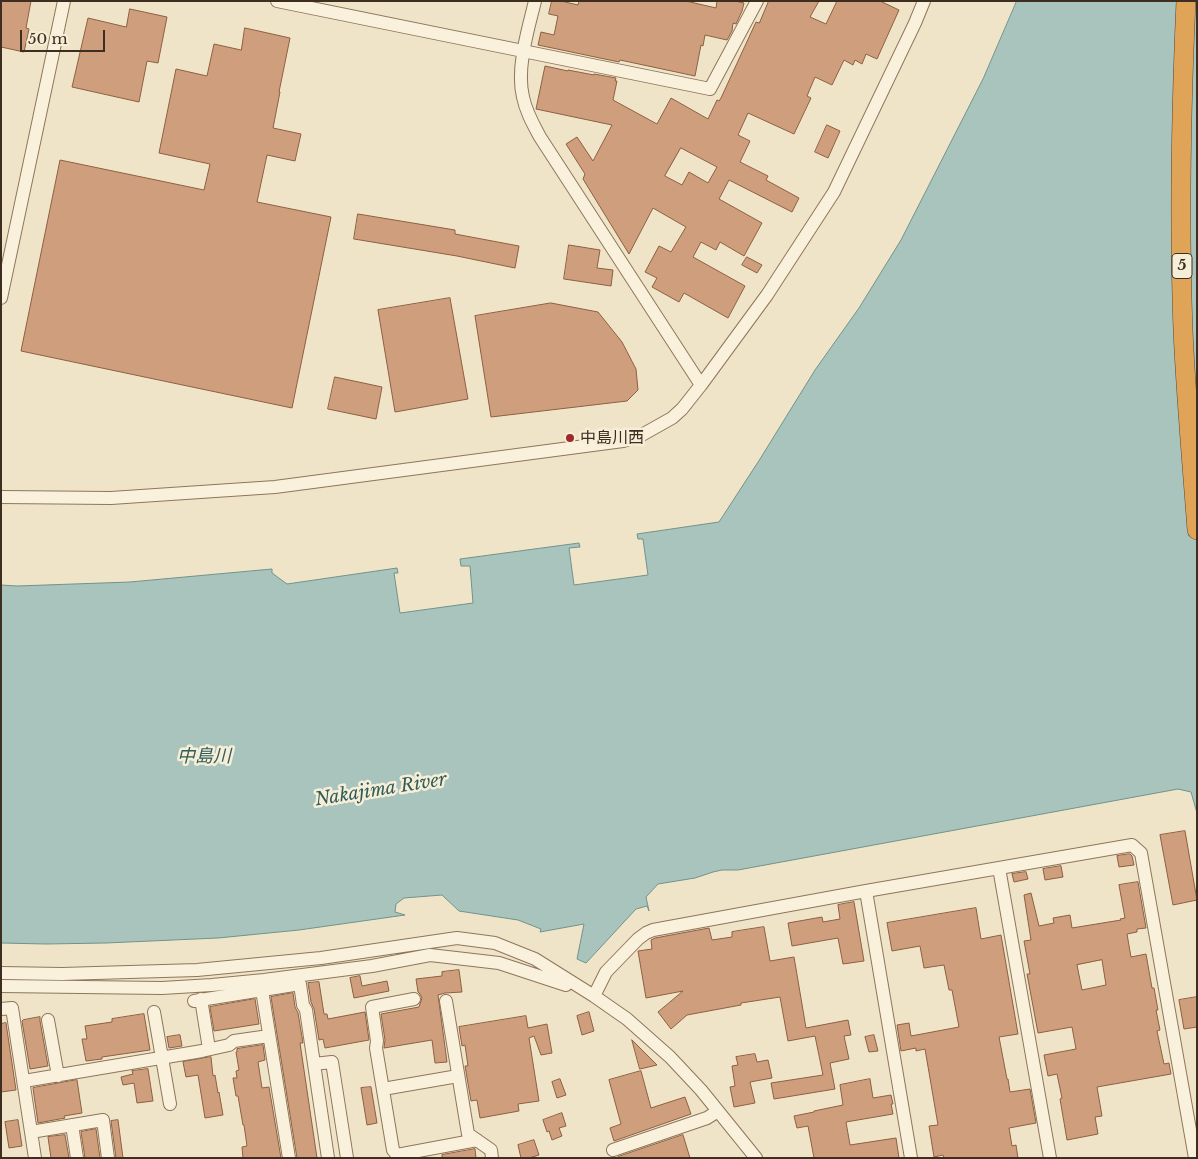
<!DOCTYPE html>
<meta charset="utf-8">
<style>
body{margin:0}
#map{position:relative;width:1198px;height:1159px;overflow:hidden;background:#f0e4c8;font-family:"Libre Baskerville",serif}
canvas{display:block}
.frame{position:absolute;inset:0;border:2px solid #3d2e20;pointer-events:none}
.scale{position:absolute;left:20px;top:30px;width:85px;height:22px;box-sizing:border-box;border:2px solid #3d2e20;border-top:0;padding-left:6px;font-size:15px;line-height:18px;white-space:nowrap;color:#3d2e20;-webkit-text-stroke:4px #f7eed8;paint-order:stroke}
</style>
<div id="map">
<canvas width="1198" height="1159"></canvas>
<div class="frame"></div>
<div class="scale">50 m</div>
</div>
<script>
const ctx = document.querySelector('canvas').getContext('2d');
ctx.lineJoin = 'round';
function paint(path, color) { ctx.fillStyle = color; ctx.fill(path, 'evenodd'); }
function strokePath(path, color, width, dash) { ctx.strokeStyle = color; ctx.lineWidth = width; ctx.lineCap = dash ? 'butt' : 'round'; ctx.setLineDash(dash || []); ctx.stroke(path); }
function write(font, color, halo, rows, align = 'center') {
  ctx.font = font + ' "Libre Baskerville","Noto Sans JP",serif'; ctx.lineWidth = 5; ctx.setLineDash([]); ctx.textBaseline = 'middle'; ctx.strokeStyle = halo; ctx.fillStyle = color; for (const [text, x, y, turn = 0] of rows) {
    ctx.save(); ctx.translate(x, y); ctx.rotate((+turn || 0) * Math.PI / 180); ctx.textAlign = isNaN(turn) ? turn : align; if (halo) ctx.strokeText(text, 0, 0); ctx.fillText(text, 0, 0); ctx.restore();
  }
}
const water = new Path2D(`
 M1017 1H1197V813L1191 792 1178 789 738 870H722L713 872 695 878 658 884 646 897 649 911 647 906 636 909 586 963 577 959 584 924 540 932 541 929 518 920 459 911 442 895 404 898 396 904 395 912 405 915 299 930 218 938 106 943 46 944 1 943V585L17 586 130 582 272 569V573L287 584 397 568 398 573H394L400 613 473 603 470 566H461L460 559 579 543 580 547 569 548 574 585 648 575 643 539H638L637 534 719 522 760 459 815 370 859 308 901 240 983 79Z`);
const building = new Path2D(`
 M1 1H31L26 28 29 29 24 52 1 47Z
 M552 1H561L578 5 579 1H686L716 8 717 1H735L744 3 742 11 736 24 733 23 732 31 727 40 705 35 703 46 701 45 695 76 620 60 619 62 538 45 541 32 554 35 558 16 549 14Z
 M769 1H819L810 17 826 24 837 1H880L899 10 877 59 866 54 862 64 855 60 853 65 844 60 832 85 815 77 807 96 811 98 794 134 748 113 738 135 750 141 740 162 768 176 766 180 799 198 792 212 729 180 719 199 762 223 744 256 720 242 716 250 701 242 693 257 745 286 728 318 684 293 679 302 652 287 657 278 645 272 659 246 671 252 686 227 653 208 629 254 583 179 585 174 566 144 577 137 593 161 612 125 536 109 545 66 568 71V70L594 75V74L616 78 615 81H617L613 100 657 124 671 98 708 119 717 100 719 101 721 98 756 22 759 23ZM681 148 717 167 708 183 689 172 682 185 665 176Z
 M130 9 167 17 158 63 147 61 139 102 72 87 88 18 126 27Z
 M245 28 290 38 279 92H280L273 128 301 134 295 161 267 155 257 202 331 217 292 408 21 351 60 160 204 190 210 164 159 153 176 69 207 76 214 44 241 50Z
 M827 125 840 131 828 158 815 152Z
 M358 214 455 230V234L519 246 515 268 457 256 354 239Z
 M569 245 600 250 597 268 613 270 611 286 564 279Z
 M747 257 762 265 757 273 742 265Z
 M450 298 468 399 395 412 378 310Z
 M551 303 598 312 622 342 636 369 638 390 627 401 491 417 475 316Z
 M335 377 382 387 376 419 328 409Z
 M1185 831 1197 900 1173 905 1160 835Z
 M1130 854 1132 856 1134 865 1119 867 1117 856Z
 M1061 866 1063 877 1045 880 1043 869Z
 M1026 872 1028 879 1014 882 1012 874Z
 M1138 882 1146 928 1137 929V932L1127 934 1131 957 1146 954 1152 988H1154L1158 1010H1156L1160 1030 1157 1031 1164 1064 1169 1063 1171 1074 1097 1087 1102 1116 1095 1117 1098 1134 1067 1140 1060 1099 1062 1098 1057 1074 1048 1076 1044 1055 1076 1049 1072 1027 1038 1033 1027 974H1030L1024 941 1031 940 1024 895 1031 893 1039 926 1054 923 1053 918 1070 915 1072 928 1121 920 1120 919 1125 918 1119 885ZM1102 960 1106 985 1082 990 1077 965Z
 M854 902 864 961 843 964 838 938 792 946 788 923 822 917 823 922 840 919 838 905Z
 M976 908 981 939 1001 935 1018 1034 999 1037 1007 1079H1008L1010 1092 1030 1089 1036 1123 1009 1128 1012 1146 1016 1145 1018 1158H944L943 1155 934 1157 929 1126 938 1125 925 1049 916 1051V1048L901 1051 897 1025 909 1023 911 1036 959 1027 952 990H949L944 965 924 968 920 946 892 951 887 923Z
 M764 927 770 961 794 957 806 1028 848 1020 851 1035 844 1036 849 1059 830 1063 835 1089 774 1099 771 1083 823 1075 815 1036 788 1041 780 997 741 1003V1005L687 1015 671 1029 658 1012 683 991 646 998 638 951 652 949 651 940 655 938 709 928 712 940 732 937V932Z
 M459 970 462 992 445 993 438 995 447 1062 435 1063 432 1040 384 1048 385 1040 381 1014 419 1007 422 998 420 994 418 992 416 979 442 976V972Z
 M360 976 362 986 387 981 389 991 354 998 350 978Z
 M319 982 324 1014H327L328 1019 365 1012 369 1040 325 1048 323 1039 319 1040 314 1009 311 1002 308 983Z
 M293 993 295 1007 298 1013 303 1043H300L317 1158H297L271 997Z
 M1197 997V1027L1184 1029 1179 1000Z
 M255 999 259 1024 214 1031 210 1007Z
 M589 1012 594 1031 582 1035 577 1016Z
 M144 1014 150 1050 102 1057V1059L86 1061 82 1039H87L85 1026 112 1022V1019Z
 M526 1016 528 1028 547 1024 552 1053 541 1055 534 1036 529 1038 539 1101 518 1104 519 1111 480 1118 477 1100 471 1101 465 1066H468L465 1045 462 1046 459 1027Z
 M40 1017V1021L48 1066 30 1069 22 1021 23 1020Z
 M6 1023 16 1090 1 1092V1024Z
 M180 1035 182 1046 169 1048 167 1037Z
 M874 1035 878 1051 869 1052 865 1037Z
 M632 1040 657 1065 640 1069Z
 M263 1045 265 1060 258 1062 262 1088 269 1087 281 1158H243L242 1147 247 1146 244 1125H243L238 1096H236L233 1078H237L236 1071 239 1070 236 1052H237V1049Z
 M755 1054 757 1062 768 1060 772 1078 750 1082 755 1103 734 1107 730 1087 735 1086 732 1066 738 1065 736 1057Z
 M211 1057 213 1076 215 1075 218 1093 219 1092 223 1115 205 1118 198 1075 186 1077 183 1062Z
 M148 1069 153 1101 137 1103 134 1083 123 1085 121 1077 133 1074 132 1071Z
 M641 1071 651 1108 685 1097 691 1114 614 1141 610 1128 621 1124 609 1080Z
 M560 1079 566 1095 557 1098 552 1082Z
 M870 1079 873 1098 891 1095 893 1104H891L893 1114 846 1122 850 1145 896 1138 899 1158H814L808 1126 797 1128 794 1116 814 1112V1111L843 1105 840 1085Z
 M77 1080 82 1113 64 1116 65 1118 38 1123 33 1088Z
 M371 1087 377 1123 367 1125 361 1088Z
 M562 1113 566 1126 559 1128 562 1136 552 1140 549 1131 547 1132 543 1120Z
 M18 1120 22 1146 9 1148 5 1122Z
 M118 1120 123 1158H116L111 1121Z
 M96 1129 100 1158H85L81 1132Z
 M65 1135 69 1158H51L48 1137Z
 M683 1135 690 1158H618V1157Z
 M534 1140 539 1155 529 1158H521L518 1145Z
 M475 1149 476 1158H442V1155Z`);
const minor = new Path2D(`
 M277 1 710 89 757 1
 M535 1C528 30 516 68 523 97 526 112 533 124 540 137L701 385
 M1 298 64 1
 M1 497 111 498 275 487 623 441 640 436 672 418 682 409 701 385 767 295 834 192 915 23 924 1
 M999 868 1050 1158
 M866 891 911 1158
 M1 973 62 974 197 970 321 958 457 938 495 943 535 959 594 996 627 1019 670 1057 701 1090 756 1158
 M1 986 162 988 212 985 264 980 372 966 430 955 499 963 566 985
 M262 990 289 1158
 M594 996 606 972 638 939 646 933 653 930 866 891 1132 845 1141 853 1195 1158
 M201 999 209 1049
 M414 999 372 1007 377 1041 376 1048 393 1150 397 1155 477 1140
 M194 1001 300 984 303 1005 306 1010 328 1158
 M446 1001 468 1134 491 1150 492 1158
 M1 1009 12 1008 35 1158
 M154 1012 170 1104
 M48 1020 58 1076
 M314 1064 332 1062 347 1158
 M24 1081 202 1051 229 1045 234 1041 269 1036
 M383 1089 458 1076
 M72 1125 77 1158
 M31 1132 103 1120 108 1158
 M613 1150 707 1118 718 1111`);
const highway = new Path2D(`
 M1186 1C1181 111 1179 220 1183 330 1186 397 1192 463 1197 530`);
const markers = [
 [570,438,5,"#9e2a2b"]
];
const shields = [
 [1182,266,20]
];
const shieldNames = [
 ["5",1182,266]
];
const poiNames = [
 ["中島川西",580,438]
];
const waterNames = [
 ["中島川",204,757],
 ["Nakajima River",381,790,-9]
];
paint(water, '#a9c4bc');
strokePath(water, '#6f938a', 1);
paint(building, '#cf9f7d');
strokePath(building, '#8d5f41', 1);
strokePath(minor, '#8d765c', 14);
strokePath(highway, '#5b4430', 20);
strokePath(minor, '#faf1dc', 12);
strokePath(highway, '#e0a458', 19);
for (const [x, y, r, color] of markers) { const dot = new Path2D(); dot.arc(x, y, r, 0, 2 * Math.PI); ctx.fillStyle = color; ctx.fill(dot); strokePath(dot, '#f7eed8', 2); }
for (const [x, y, w] of shields) { const box = new Path2D(); box.roundRect(x - w / 2, y - 12.5, w, 25, 4); ctx.fillStyle = '#f7eed8'; ctx.fill(box); strokePath(box, '#3d2e20', 1); }
write('bold 15px', '#3d2e20', null, shieldNames);
write('16px', '#3d2e20', '#f7eed8', poiNames, 'left');
write('italic 18px', '#2f5d5a', '#f7eed8', waterNames);
</script>
